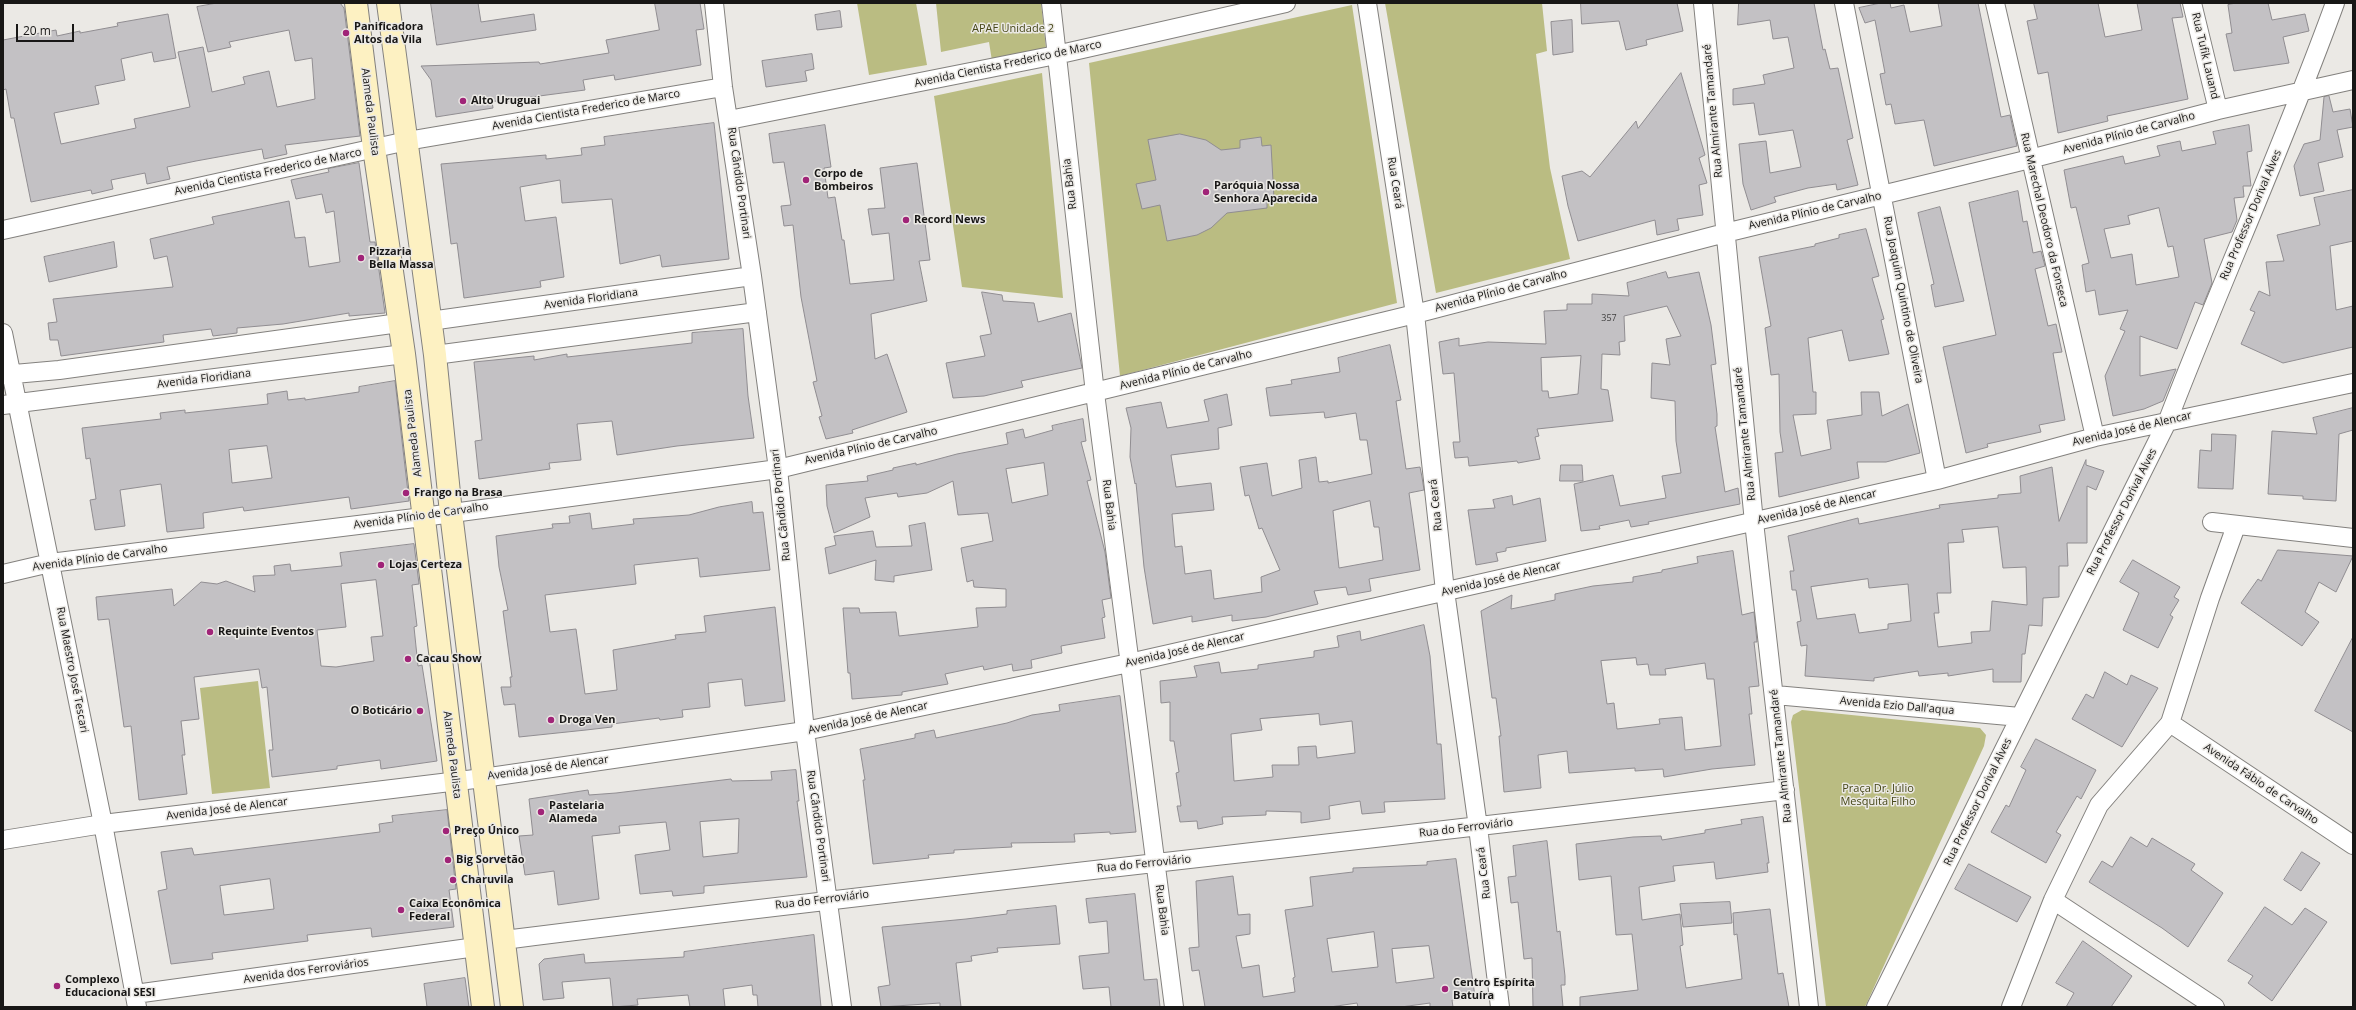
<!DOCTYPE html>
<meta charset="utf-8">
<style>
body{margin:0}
#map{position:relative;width:2356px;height:1010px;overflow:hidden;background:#ebe9e5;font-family:"Open Sans",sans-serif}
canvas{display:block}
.frame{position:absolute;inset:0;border:4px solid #181716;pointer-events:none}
.scale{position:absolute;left:16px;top:24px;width:58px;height:18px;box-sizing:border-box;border:2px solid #181716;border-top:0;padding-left:5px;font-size:12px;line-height:14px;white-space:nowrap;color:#181716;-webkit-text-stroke:3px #ebe9e5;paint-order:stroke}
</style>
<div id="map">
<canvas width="2356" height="1010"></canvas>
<div class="frame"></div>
<div class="scale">20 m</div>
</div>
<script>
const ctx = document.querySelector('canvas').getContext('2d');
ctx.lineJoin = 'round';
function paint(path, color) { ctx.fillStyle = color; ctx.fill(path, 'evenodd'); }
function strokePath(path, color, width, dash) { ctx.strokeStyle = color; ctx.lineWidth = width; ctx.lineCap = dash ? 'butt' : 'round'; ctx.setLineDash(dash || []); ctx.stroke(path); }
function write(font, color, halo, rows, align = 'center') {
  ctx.font = font + ' "Open Sans",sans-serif'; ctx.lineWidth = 3; ctx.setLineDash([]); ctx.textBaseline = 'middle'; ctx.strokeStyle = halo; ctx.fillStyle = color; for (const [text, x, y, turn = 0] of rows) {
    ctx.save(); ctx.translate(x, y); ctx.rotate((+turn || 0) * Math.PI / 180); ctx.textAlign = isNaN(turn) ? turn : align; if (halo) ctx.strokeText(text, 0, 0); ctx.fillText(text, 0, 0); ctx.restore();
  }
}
const green = new Path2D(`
 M857 3H916L927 65 869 75Z
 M936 3H1041L1046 48 992 61 989 42 941 52Z
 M1385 3H1542L1547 51 1536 54 1550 168 1570 259 1436 293Z
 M1352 5 1397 303 1120 376 1089 63Z
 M1042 73 1063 298 962 287 934 96Z
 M258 681 270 788 212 794 200 688Z
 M1802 710 1980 728 1986 735 1984 746 1865 1007H1826L1791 722 1793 715Z`);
const building = new Path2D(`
 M217 3H340L344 8 360 136 285 145 287 154 264 159 262 149 196 161 167 167 170 179 147 184 145 173 111 180 113 189 92 194 91 190 31 202 14 118H11L6 89 3 90V40L56 30 57 36 80 31V33L118 26 117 23 168 14 176 58 154 62 152 52 121 59 125 80 95 86 99 104 54 113 61 144 136 128 134 119 190 107 178 52 203 47 212 92 245 84 243 77 269 71 277 107 315 99 312 58 295 61 289 30 229 42 231 47 208 52 197 7Z
 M431 3H478L481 22 534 14 536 30 437 45Z
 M655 3H700L704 29 696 30 701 65 615 80 614 75 583 80 585 90 524 98V102L492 101 493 108 436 117 431 80 421 66 539 62 540 64 609 53 606 40 659 30Z
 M1581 3H1677L1683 31 1646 40 1647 45 1626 50 1619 21 1582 24Z
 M1739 3H1814L1823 50 1825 49 1830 69 1838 68 1853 138 1847 140 1858 185 1837 190 1836 184 1808 188 1774 197 1776 202 1751 210 1743 184 1739 144 1766 141 1770 173 1801 167 1793 130 1759 135 1754 103 1733 105V89L1765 84 1763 75 1794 68 1788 37 1773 39 1770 20 1738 25Z
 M1881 3H1890L1891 8 1904 5 1910 32 1942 26 1938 3H1978L2001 117 2010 115 2017 146 1934 166 1924 120 1895 124 1891 104 1886 105 1880 74 1885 73 1875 20 1865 23 1859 8Z
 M2034 3H2098L2105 37 2142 30 2137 3H2180L2183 17 2172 18 2188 99 2107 116 2108 121 2058 133 2048 72 2038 74 2027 21 2037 19Z
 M2236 3H2268L2272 20 2305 14 2309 31 2283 37 2289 63 2234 71 2226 34 2232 33 2228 5Z
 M840 11 842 27 817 30 815 15Z
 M1572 20 1573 52 1553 55 1551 22Z
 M812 54 814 69 805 71 807 81 766 87 762 61Z
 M1681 73 1705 155 1699 158 1707 183 1699 185 1703 215 1677 219 1679 230 1657 235 1655 220 1578 241 1568 206 1562 176 1582 171 1590 177 1636 121 1638 128Z
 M2329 96 2333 112 2350 109 2353 127 2337 130 2343 157 2318 163 2324 191 2300 196 2294 166 2304 144 2320 140 2324 97Z
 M714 123 729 259 662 267 660 255 620 264 612 199 562 203 560 180 520 187 525 221 556 217 564 277 540 281 541 287 464 298 457 243 451 244 441 164 546 155V159L582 155 581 148 605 145 604 137Z
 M825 125 831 167 824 168 828 198 835 197 842 240H844L850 284 894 280 889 233 872 235 868 209 885 208 880 168 917 163 930 260 919 261 927 301 871 314 875 359 887 354 907 412 852 430 853 433 826 439 819 417 822 416 813 382 817 381 801 297 793 225 784 226 781 206 791 205 784 162 773 163 769 134Z
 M2249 125 2252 151 2247 152 2251 186H2243L2244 197 2234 198 2237 220 2232 232 2204 239 2212 283 2203 305 2195 302 2177 349 2140 336V376L2176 369 2163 401 2144 409 2113 416 2105 376 2125 331 2120 329 2128 310 2099 315 2095 290 2086 292 2082 265 2089 263 2076 207 2071 208 2064 170 2123 156 2125 164 2160 156 2157 146 2180 141 2182 151 2216 144 2213 132ZM2159 208 2168 247 2173 246 2179 277 2136 285 2132 254 2111 258 2104 229 2130 224 2128 216Z
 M1180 134 1206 140 1221 150 1240 148V140L1261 137 1262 146 1271 145 1274 199 1267 200V208L1227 213 1211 228 1197 235 1167 241 1160 205 1142 209 1136 184 1156 180 1148 140Z
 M359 163 370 242H375L385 313 349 316V313L283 324 237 328V333L213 336 211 329 163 335 164 342 61 356 58 340H50L48 323 57 322 53 299 173 287 167 256 154 259 150 239 214 224 212 217 289 201 295 238 305 237 309 267 340 262 334 211 326 213 322 194 296 199 291 180 329 172 328 169Z
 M2353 190V241L2330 246 2336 310 2353 306V347L2283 363 2241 344 2255 312 2250 310 2259 291 2270 296 2266 262 2284 261 2277 235 2320 225 2314 198Z
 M2018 191 2023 222 2027 221 2033 253 2041 251 2045 266 2035 269 2048 326 2056 324 2062 352 2053 353 2065 420 2039 425 2041 432 1987 444 1988 447 1966 453 1943 347 1996 335 1969 203Z
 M1940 207 1964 301 1935 307 1931 285 1934 284 1918 213Z
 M1866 229 1879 276 1872 278 1884 319 1881 320 1889 354 1849 361 1842 330 1808 338 1813 392H1816V414L1793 415 1801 456 1831 449 1827 420 1862 415 1861 392H1879L1882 416 1908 404 1920 453 1886 462H1857L1859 478 1779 497 1775 453 1783 452 1780 432 1779 374 1771 375 1765 328 1771 326 1759 257 1815 246V244L1839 238V235Z
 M114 242 117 267 49 282 44 257Z
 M1666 272 1668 278 1699 272 1711 325 1716 364 1711 365 1717 414V426L1715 427 1725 492 1738 488 1740 504 1648 522 1649 524 1631 527 1629 520 1599 526 1600 529 1581 531 1574 484 1613 475 1620 506 1666 498 1662 476 1681 473 1676 441 1675 401 1651 398 1652 363 1670 365 1666 339 1681 336 1667 306 1624 316 1625 341 1619 342 1620 355 1602 354 1601 389 1608 390 1613 421 1537 429 1539 436 1535 437 1540 459 1518 463 1517 461 1469 466 1468 457 1455 458 1453 442H1460L1454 373 1443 374 1439 342 1459 338V346L1488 342 1546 344 1544 311 1567 310V304H1592V294L1629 296 1627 283ZM1581 356 1578 394 1549 398 1548 391H1542L1541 358Z
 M982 292 1002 295 1003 301 1034 303 1038 322 1071 313 1082 368 1021 381 1023 387 984 396 953 398 946 363 985 356 980 336 991 334Z
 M743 329 748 396 754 438 677 446 617 455 612 421 577 424 581 460 549 463 550 469 479 479 475 441 482 440 474 362 534 356V360L567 354V357L692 343V333Z
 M1390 345 1401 400 1396 401 1406 469 1420 467 1422 477 1424 490 1409 493 1420 570 1369 579 1371 591 1348 595 1346 587 1314 591 1318 604 1266 617 1232 621V615L1192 622V616L1153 624 1144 567 1136 483 1135 484 1130 457 1131 428 1126 408 1161 402 1167 428 1209 421 1204 400 1227 394 1232 425 1218 428 1219 449 1171 455 1176 487 1211 483 1214 510 1172 514 1175 547 1182 546 1185 574 1211 570 1214 599 1262 592 1261 577 1280 570 1262 528 1259 529 1249 495 1245 496 1240 467 1267 463 1272 496 1302 488 1299 460 1316 457 1319 482 1328 481V483L1372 474 1367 440H1360L1356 413 1325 418 1324 412 1270 416 1266 388 1292 384 1291 380 1340 372 1338 358ZM1370 501 1374 527H1379L1383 560 1339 568 1333 511Z
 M395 381 409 501 351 509 349 497 244 511 243 507 203 513 204 528 167 532 161 484 120 490 125 526 95 530 90 500 96 499 90 458 86 459 82 428 161 419 160 413 185 410V413L268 404 267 394 287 391 288 400 305 398V400L359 392V387ZM267 446 272 478 232 483 229 450Z
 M2353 408V430L2339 434 2336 501 2303 499V496L2268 494 2272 431 2317 434 2313 418Z
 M1083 419 1086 441 1081 442 1091 480 1087 481 1105 552 1111 598 1102 600 1105 617 1102 618 1105 638 1061 646 1062 653 1031 660 1032 668 1013 671 1012 664 984 670 983 666 945 674 948 684 902 692V695L852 699 850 673H848L843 608H859L860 613 896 612 899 636 978 627 976 608 1006 607V589L974 587 973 580 967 582 961 548 993 541 988 513 958 515 953 481 927 493 898 497 897 493 865 498 870 517 834 533 827 506 826 485 868 481 867 476 893 470V468L916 463V465L957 454 1008 444 1006 433 1023 429 1025 438 1053 430 1052 426ZM1044 463 1048 495 1012 503 1006 469Z
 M2212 434 2236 435 2233 489 2198 488 2200 450 2211 451Z
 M2086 460V465L2104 471 2096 490 2087 486V543H2067L2068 566H2059V597L2043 598 2042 626 2029 625 2025 654H2022L2021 682H1993V669L1948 676V673L1919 676 1918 671 1874 678V681L1805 676 1807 645 1801 646 1797 622 1801 621 1796 590H1792L1790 571H1794L1788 536 1858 518 1859 524 1940 508 1939 505 1998 498V495L2021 493 2020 476 2052 467 2059 521ZM1998 527 2003 568 2026 567 2027 605 1992 601 1990 631 1971 632 1972 643 1938 647 1934 613H1939L1937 593H1951L1948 543 1964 542 1962 530ZM1868 579 1869 588 1908 584 1911 621 1888 624V629L1859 633 1855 614 1817 619 1811 587Z
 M1561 465H1582L1583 481H1560Z
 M1512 496 1513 505 1540 498 1546 541 1506 548V551L1496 553 1498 561 1476 565 1468 510 1495 508 1493 500Z
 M752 502 753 513 763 512 770 570 700 577 698 558 634 565 636 584 545 595 550 632 576 629 585 694 617 690 613 650 676 639 675 635 706 632 704 616 775 607 785 701 745 706 742 679 708 683 710 707 682 710 683 717 660 720 659 718 612 724V727L586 730 519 737 515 704 504 705 501 687H511L510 677H512L503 611 508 610 499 567 496 536 553 528 552 524 570 523 569 516 590 513 592 529 634 524 633 519 689 515 719 507Z
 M925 523 932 570 894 576V582L875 580 876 560 829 574 825 548 836 545 834 536 873 531 876 547 912 546 909 526Z
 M414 544 419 584 412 585 417 626 414 627 418 666 422 665 437 761 381 769 380 760 337 766V769L272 777 269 750H273L267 687 262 688 259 669 194 677 199 719 181 721 185 755H182L187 794 139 800 131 726 124 727 109 619 98 620 96 597 172 589 174 606 201 582 217 584 226 581 255 592 253 576 275 575 274 566 290 564 291 571 342 566 340 553ZM376 580 383 636 371 637 374 661 336 667 321 666 317 630 346 627 341 584Z
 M2278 550 2353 556 2336 592 2319 582 2305 612 2319 622 2302 646 2241 603 2258 579 2261 581Z
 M1733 551 1742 615 1754 612 1757 642H1754L1759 686 1749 687 1752 714H1749L1755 765 1712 769 1664 777 1663 769 1635 771V768L1569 773 1567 751 1538 755 1541 788 1504 792 1499 736H1501L1496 698H1492L1481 611 1512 595 1511 609 1555 600V594L1593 586 1633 582V577L1662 572V570L1698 563 1697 557ZM1636 658 1637 665 1648 664 1650 675H1666L1665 669 1705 663 1707 679H1714L1721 746 1685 750 1682 717 1659 719 1660 724 1617 729 1614 703 1607 704 1601 661Z
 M2133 560 2180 587 2174 597 2179 600 2170 615 2173 617 2158 648 2123 630 2139 593 2120 582Z
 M1424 625 1430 656 1437 744H1441L1445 799 1384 802 1385 812 1362 814 1360 801 1329 806 1330 819 1301 823V812L1266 811V815L1222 817 1223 824 1198 829 1197 821 1180 822 1177 806H1181L1176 773 1179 772 1174 741H1170V702L1161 703 1160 681 1197 677 1194 666 1219 662 1221 673 1258 669V665L1314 657V651L1339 647 1337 636 1360 631 1361 640ZM1319 714 1320 725 1352 721 1355 753 1317 758 1316 746 1298 747 1299 765H1272L1273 777 1234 781 1231 734 1262 730 1260 719Z
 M2353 637V732L2315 711Z
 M2105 672 2127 685 2131 675 2158 688 2122 747 2072 719 2086 694 2093 698Z
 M1120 696 1136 832 1110 834V832L1074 834 1075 842 1011 843 1012 847 954 850V853L928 855 929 858 873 864 863 780H865L860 749 915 738V734L934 730 936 738 1007 723 1032 715 1060 711 1059 705Z
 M2036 739 2096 770 2081 799 2077 796 2056 832 2061 835 2046 863 1991 832 2006 805 2009 807 2026 770 2021 767Z
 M796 770 799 801H797L807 877 704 886V893L673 896 672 891 640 894 635 855 670 850 666 822 619 826 620 833 592 836 599 899 558 905 554 871 525 875 519 836 533 835 529 799 588 790 589 795 616 793 731 779 732 781 772 780 771 772ZM739 819 738 853 703 857 700 822Z
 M447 810 456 889 449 890 454 927 372 937 371 928 307 935 308 941 212 953 213 959 171 964 158 891 167 889 161 852 192 848 194 855 203 854 380 832 379 824 393 822 392 816ZM270 879 274 909 224 915 220 886Z
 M1763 817 1769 863H1767L1768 872 1716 879 1714 862 1673 866 1675 881 1639 887 1642 920 1680 914 1683 945 1680 946 1686 988 1742 979 1737 934 1734 935 1733 913 1770 909 1778 974 1783 973 1789 1007H1580V997L1638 990 1632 934 1616 935 1611 876 1579 880 1576 844 1633 837 1661 836 1662 840 1705 833V830L1742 824 1741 820Z
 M2131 837 2147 847 2152 838 2195 864 2191 870 2223 893 2188 947 2162 928 2089 882 2102 861 2112 867Z
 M1547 841 1557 932 1560 931 1565 976V985H1561L1563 1007H1533L1532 958 1524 959 1518 902 1511 903 1508 877 1516 876 1513 846Z
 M2302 852 2320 863 2301 891 2284 880Z
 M1456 859 1475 997 1452 1000 1453 1007H1430V1003L1401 1007H1358L1357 1003 1330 1007H1205L1199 970 1192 971 1189 948 1199 947 1196 881 1233 876 1238 915 1250 914V934L1236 936 1242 968 1259 965 1263 997 1295 992 1293 978 1295 977 1285 910 1313 906 1310 877 1353 872V868L1427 865V862ZM1374 932 1378 967 1332 972 1327 939ZM1429 946 1434 978 1396 983 1392 949Z
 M1969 864 2031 897 2017 922 1955 889Z
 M1135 894 1144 980 1157 979 1160 1007H1111L1109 987 1083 989 1079 956 1109 953 1107 921 1089 923 1086 899Z
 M1730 902 1732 923 1683 927 1680 904Z
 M1056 906 1060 944 997 948 998 952 971 956 972 961 956 963 961 1007H940V1003L881 1007 878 987 890 985 882 927 966 919 1007 914V911Z
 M2265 907 2292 925 2305 908 2327 922 2272 1001 2248 983 2253 976 2228 961Z
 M814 935 821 1007H758L757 995H753L752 985 723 989 725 1007H690L688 995 637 999 638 1005 613 1007 610 978 562 982 564 998 543 1000 539 964 544 959 584 954 585 963 684 957V952Z
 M2083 941 2132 976 2111 1007H2066L2074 993 2056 983Z
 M465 978 469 1007H427L424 984Z`);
const minor = new Path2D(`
 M714 3 723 87 752 276 778 469 805 731 842 1007
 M1051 3 1095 393 1174 1007
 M1367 3 1415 314 1445 591 1478 827 1500 1007
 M1703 3 1754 522 1809 1007
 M1844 3 1937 480
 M1995 3 2095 437
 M2192 3 2218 110
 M729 120 1056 55 1286 3
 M3 230 407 141 723 87
 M430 321 752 276
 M3 333 103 824 137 1007
 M435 355 757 312
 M3 375 59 370 399 323
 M3 405 404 354
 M2212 522 2353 538
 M3 574 50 563 423 517 778 469 1415 314 1725 233 2030 159 2218 110 2353 80
 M1775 695 2020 717
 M2170 723 2353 845
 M3 840 103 824 483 778 805 731 1129 663 1937 480 2095 437 2353 383
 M2053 900 2215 1007
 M504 940C930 886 1358 842 1785 790
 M135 994 476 947
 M1876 1007 2168 420C2222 280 2284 144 2335 3
 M2011 1007 2053 900 2099 805 2170 723 2210 598 2236 526`);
const secondary = new Path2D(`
 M356 3 374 148 404 354 483 1007
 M388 3 435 355 451 513 512 1007`);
const markers = [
 [346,33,4,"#a02478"],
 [463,101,4,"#a02478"],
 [806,180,4,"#a02478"],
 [1206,192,4,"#a02478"],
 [906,220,4,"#a02478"],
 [361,258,4,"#a02478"],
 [406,493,4,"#a02478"],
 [381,565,4,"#a02478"],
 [210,632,4,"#a02478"],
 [408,659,4,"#a02478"],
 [420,711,4,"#a02478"],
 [551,720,4,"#a02478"],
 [541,812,4,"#a02478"],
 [446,831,4,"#a02478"],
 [448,860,4,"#a02478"],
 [453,880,4,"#a02478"],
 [401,910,4,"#a02478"],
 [57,986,4,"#a02478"],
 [1445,989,4,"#a02478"]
];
const numberNames = [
 ["357",1609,318]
];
const poiNames = [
 ["Panificadora",354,27],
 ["Altos da Vila",354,40],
 ["Alto Uruguai",471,101],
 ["Corpo de",814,174],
 ["Bombeiros",814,187],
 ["Paróquia Nossa",1214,186],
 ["Senhora Aparecida",1214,199],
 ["Record News",914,220],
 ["Pizzaria",369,252],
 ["Bella Massa",369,265],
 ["Frango na Brasa",414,493],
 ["Lojas Certeza",389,565],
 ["Requinte Eventos",218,632],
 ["Cacau Show",416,659],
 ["O Boticário",412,711,"right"],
 ["Droga Ven",559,720],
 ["Pastelaria",549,806],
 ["Alameda",549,819],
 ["Preço Único",454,831],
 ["Big Sorvetão",456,860],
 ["Charuvila",461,880],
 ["Caixa Econômica",409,904],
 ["Federal",409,917],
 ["Complexo",65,980],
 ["Educacional SESI",65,993],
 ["Centro Espírita",1453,983],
 ["Batuíra",1453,996]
];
const parkNames = [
 ["APAE Unidade 2",1013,29],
 ["Praça Dr. Júlio",1878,789],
 ["Mesquita Filho",1878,802]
];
const streetNames = [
 ["Rua Tufik Lauand",2205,56,77],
 ["Avenida Cientista Frederico de Marco",1008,64,-12],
 ["Avenida Cientista Frederico de Marco",586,110,-10],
 ["Rua Almirante Tamandaré",1713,111,-95],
 ["Alameda Paulista",370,112,83],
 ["Avenida Plínio de Carvalho",2129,133,-15],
 ["Avenida Cientista Frederico de Marco",268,172,-12],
 ["Rua Cândido Portinari",739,183,82],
 ["Rua Ceará",1395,183,81],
 ["Rua Bahia",1070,184,-97],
 ["Avenida Plínio de Carvalho",1815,211,-13],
 ["Rua Professor Dorival Alves",2251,215,-67],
 ["Rua Marechal Deodoro da Fonseca",2044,220,77],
 ["Avenida Plínio de Carvalho",1501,291,-15],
 ["Avenida Floridiana",591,299,-8],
 ["Rua Joaquim Quintino de Oliveira",1903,300,79],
 ["Avenida Plínio de Carvalho",1186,370,-14],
 ["Avenida Floridiana",204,379,-7],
 ["Avenida José de Alencar",2132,429,-13],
 ["Alameda Paulista",413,433,-97],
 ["Rua Almirante Tamandaré",1745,434,-96],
 ["Avenida Plínio de Carvalho",871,446,-13],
 ["Rua Cândido Portinari",781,505,-96],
 ["Rua Bahia",1109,505,83],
 ["Rua Ceará",1436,505,-96],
 ["Avenida José de Alencar",1817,507,-13],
 ["Rua Professor Dorival Alves",2122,512,-63],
 ["Avenida Plínio de Carvalho",421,516,-8],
 ["Avenida Plínio de Carvalho",100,558,-8],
 ["Avenida José de Alencar",1501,579,-13],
 ["Avenida José de Alencar",1185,650,-13],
 ["Rua Maestro José Tescari",72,670,79],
 ["Avenida Ezio Dall'aqua",1897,706,5],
 ["Avenida José de Alencar",868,718,-12],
 ["Alameda Paulista",452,755,83],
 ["Rua Almirante Tamandaré",1781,756,-96],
 ["Avenida José de Alencar",548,768,-8],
 ["Avenida Fábio de Carvalho",2261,784,34],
 ["Rua Professor Dorival Alves",1978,802,-64],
 ["Avenida José de Alencar",227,809,-7],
 ["Rua Cândido Portinari",818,826,82],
 ["Rua do Ferroviário",1466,828,-7],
 ["Rua do Ferroviário",1144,864,-6],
 ["Rua Ceará",1484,873,-97],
 ["Rua do Ferroviário",822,900,-7],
 ["Rua Bahia",1162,910,83],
 ["Avenida dos Ferroviários",306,971,-8]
];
paint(green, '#babc82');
paint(building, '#c3c1c4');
strokePath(building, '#908d91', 1);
strokePath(minor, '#83817e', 20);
strokePath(secondary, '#83817e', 24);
strokePath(minor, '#fff', 18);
strokePath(secondary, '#fdf1c2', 22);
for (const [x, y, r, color] of markers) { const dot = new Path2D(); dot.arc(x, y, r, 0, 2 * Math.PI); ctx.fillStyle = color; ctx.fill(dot); strokePath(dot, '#ebe9e5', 1.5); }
write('9px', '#434242', null, numberNames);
write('bold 11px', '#181716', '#ebe9e5', poiNames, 'left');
write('11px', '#464718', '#ebe9e5', parkNames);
write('11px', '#181716', '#ebe9e5', streetNames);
</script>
